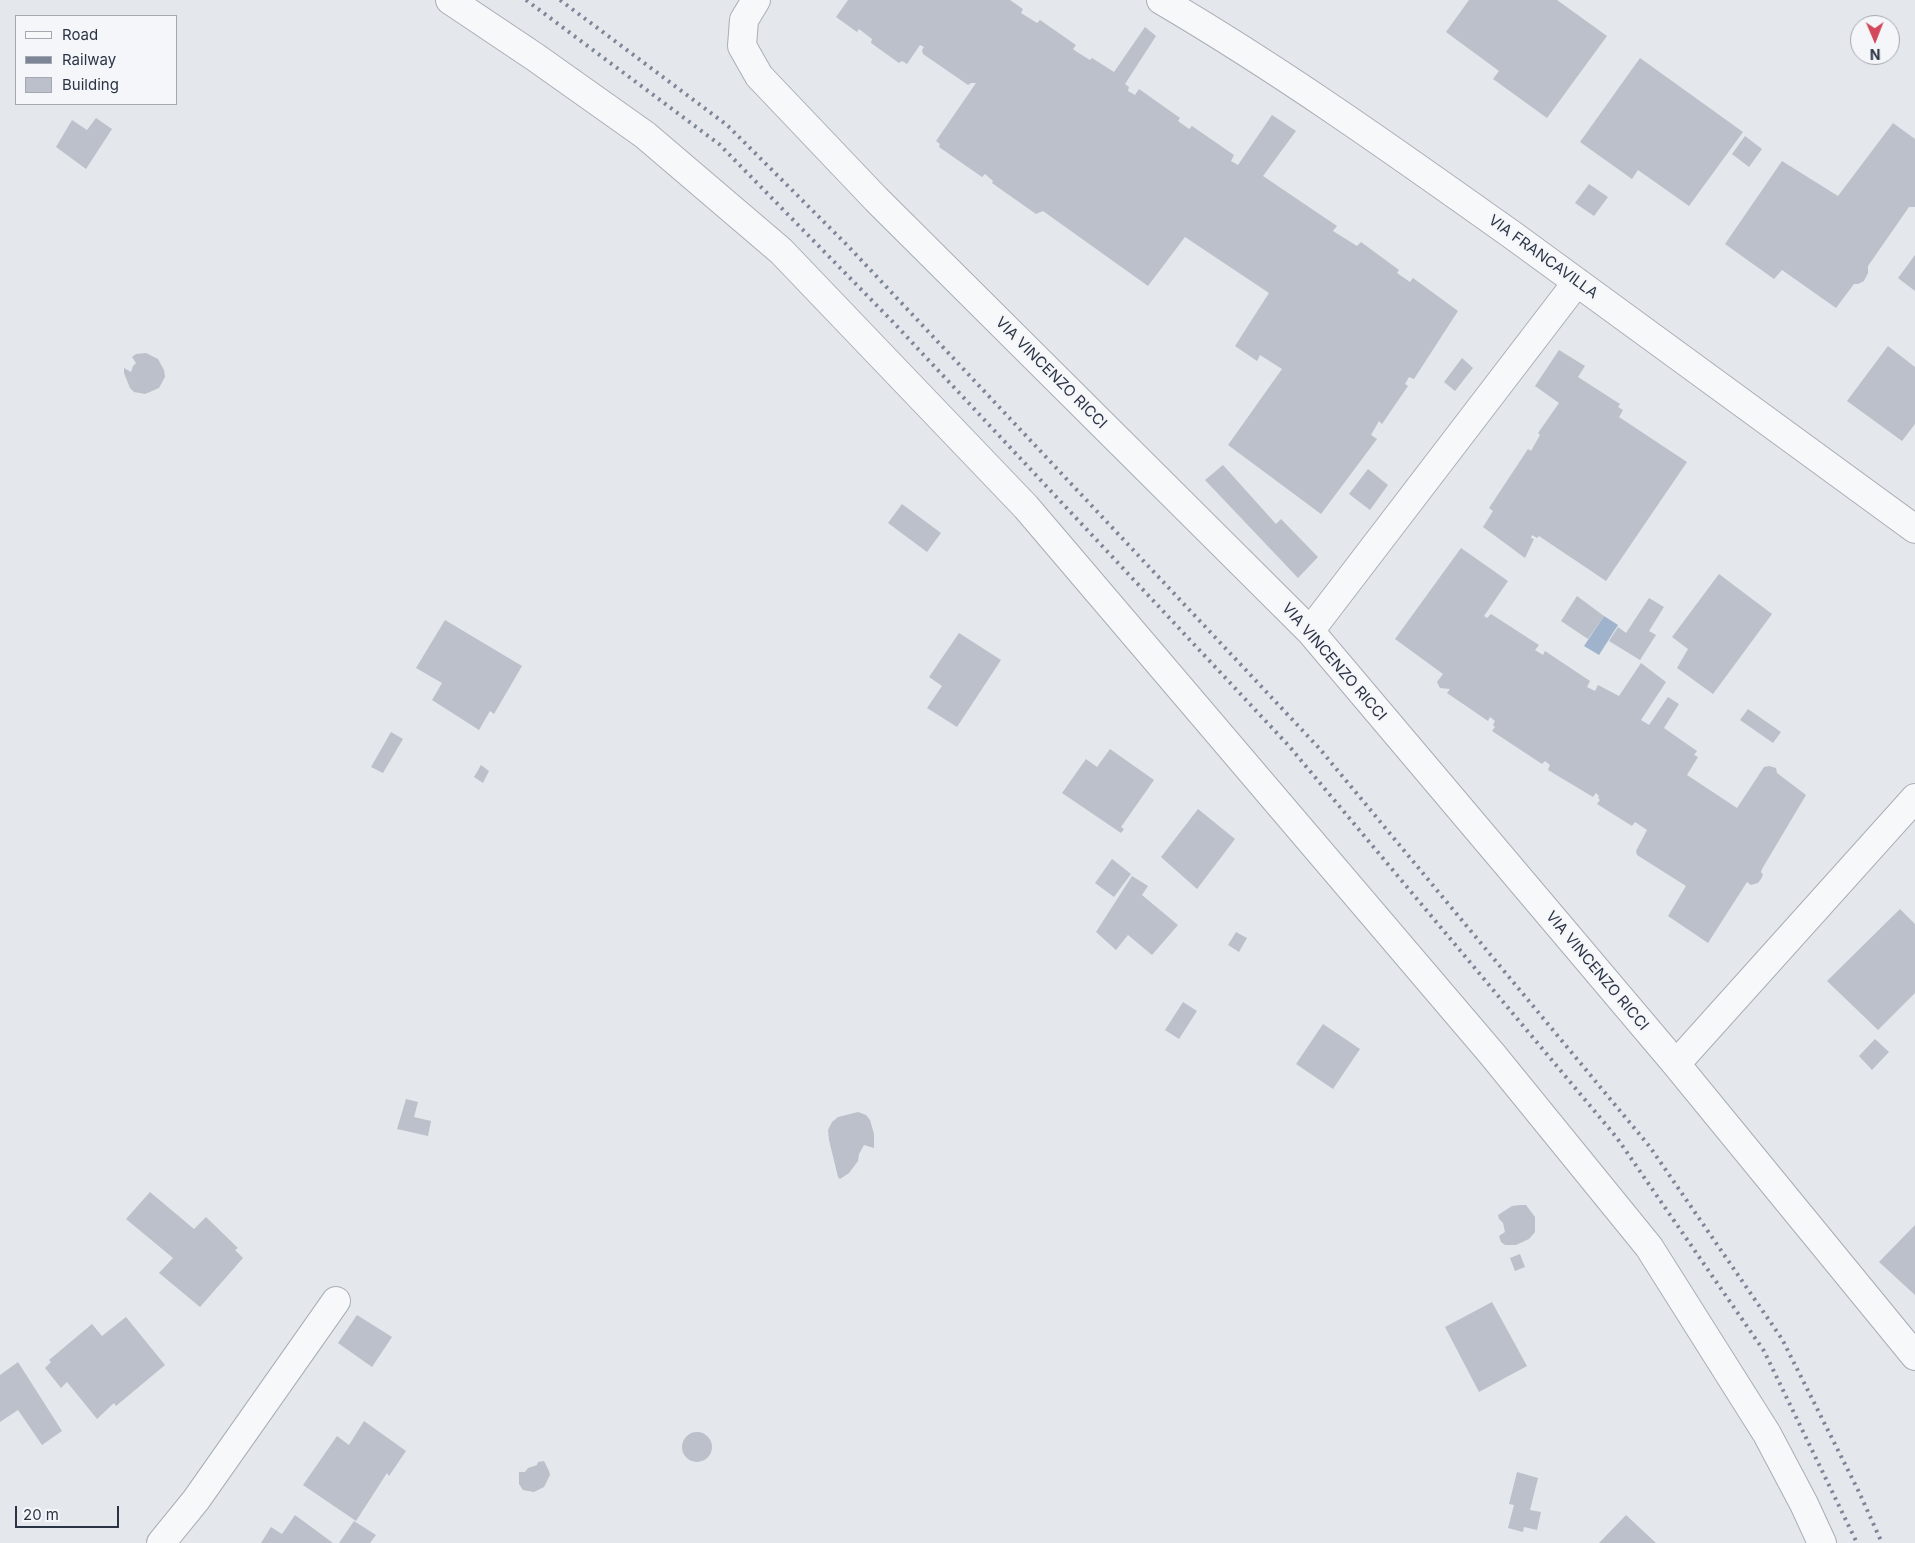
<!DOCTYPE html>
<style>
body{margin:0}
#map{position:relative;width:1915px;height:1543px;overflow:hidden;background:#e4e7ec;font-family:Inter,sans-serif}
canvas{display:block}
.legend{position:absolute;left:15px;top:15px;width:162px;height:90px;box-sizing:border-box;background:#f4f6f9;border:1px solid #a4a8b1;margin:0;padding:6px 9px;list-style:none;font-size:15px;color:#2b3445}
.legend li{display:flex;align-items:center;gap:10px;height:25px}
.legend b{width:25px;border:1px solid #a4a8b1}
.north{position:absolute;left:1850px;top:15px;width:50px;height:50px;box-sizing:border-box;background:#f4f6f9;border:1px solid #a4a8b1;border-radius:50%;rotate:179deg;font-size:14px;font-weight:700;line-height:20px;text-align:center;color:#2b3445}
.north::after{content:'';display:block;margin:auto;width:18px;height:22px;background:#d1495b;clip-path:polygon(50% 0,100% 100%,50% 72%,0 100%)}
.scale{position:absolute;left:15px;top:1506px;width:104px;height:22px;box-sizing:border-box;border:2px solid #2b3445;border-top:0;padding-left:6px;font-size:15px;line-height:18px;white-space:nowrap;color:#2b3445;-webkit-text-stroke:4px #f4f6f9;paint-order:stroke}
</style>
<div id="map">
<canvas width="1915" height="1543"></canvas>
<ul class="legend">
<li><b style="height:6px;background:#f7f8fa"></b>Road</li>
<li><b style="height:6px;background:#7d8696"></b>Railway</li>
<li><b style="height:14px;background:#bbc0ca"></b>Building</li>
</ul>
<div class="north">N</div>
<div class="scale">20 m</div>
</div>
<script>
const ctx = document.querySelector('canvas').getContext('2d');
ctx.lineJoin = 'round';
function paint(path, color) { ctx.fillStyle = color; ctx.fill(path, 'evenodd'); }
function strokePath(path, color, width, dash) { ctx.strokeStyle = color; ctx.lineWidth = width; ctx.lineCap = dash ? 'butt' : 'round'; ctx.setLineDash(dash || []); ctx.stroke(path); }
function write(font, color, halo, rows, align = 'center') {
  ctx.font = font + ' Inter,sans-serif'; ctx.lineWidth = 4; ctx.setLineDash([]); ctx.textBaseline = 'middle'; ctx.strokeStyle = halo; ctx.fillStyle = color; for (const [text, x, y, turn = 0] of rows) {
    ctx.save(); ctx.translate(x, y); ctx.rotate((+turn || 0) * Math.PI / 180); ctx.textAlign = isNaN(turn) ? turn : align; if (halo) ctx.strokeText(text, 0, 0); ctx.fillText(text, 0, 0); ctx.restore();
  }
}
const water = new Path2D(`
 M1604 616 1618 625 1599 655 1584 646Z`);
const building = new Path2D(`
 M848 0H1010L1023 9 1021 13 1037 23 1040 20 1076 45 1073 49 1077 52 1090 60 1092 58 1114 72 1145 27 1156 36 1125 84 1129 87 1128 91 1135 95 1139 89 1180 118 1178 121 1189 129 1192 126 1234 155 1231 161 1238 165 1272 115 1296 131 1263 176 1337 226 1333 231 1357 246 1361 242 1399 270 1397 273 1410 282 1413 278 1458 311 1414 379 1409 377 1405 384 1408 386 1382 424 1379 421 1371 435 1377 439 1321 514 1228 445 1282 369 1260 355 1257 361 1235 346 1269 293 1185 237 1148 286 1043 211 1036 214 992 183 993 181 985 174 982 177 939 147 940 144 936 141 976 83H971L968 85 923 54 922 50 924 47 920 45 907 64 902 61 899 63 871 43 872 39 859 29 857 32 836 17Z
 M1469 0H1557L1607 36 1547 118 1493 79 1499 71 1446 32Z
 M1640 58 1743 132 1689 206 1638 170 1632 179 1580 142Z
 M96 118 112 129 86 169 56 147 72 120 87 130Z
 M1893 123 1915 139V207H1909L1868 266V273L1864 281 1858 284H1854L1836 308 1782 270 1774 279 1725 244 1782 161 1838 196Z
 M1745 136 1762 149 1749 167 1732 154Z
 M1589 184 1608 197 1594 216 1575 203Z
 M1915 255V291L1898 278Z
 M1888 346 1915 367V424L1902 441 1847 401Z
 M1559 350 1585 366 1578 377 1620 404 1618 407 1623 410 1619 417 1687 462 1606 581 1539 536 1537 538 1532 535 1531 538 1534 539 1525 558 1483 527 1493 511 1489 508 1528 449 1531 451 1540 435 1538 433 1559 403 1535 386Z
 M146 353 158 359 164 370 165 377 159 388 145 394 134 392 130 388 124 373V368L131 372 133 366 136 363 132 357 136 354Z
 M1462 358 1473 368 1455 391 1444 382Z
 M1223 465 1276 524 1281 519 1318 557 1298 578 1205 480Z
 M1368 469 1388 485 1370 510 1349 494Z
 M902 504 941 533 927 552 888 523Z
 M1461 548 1508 581 1484 616 1487 618 1491 614 1539 645 1535 650 1543 655 1545 651 1590 681 1587 687 1595 691 1598 685 1619 696 1641 663 1666 682 1641 720 1649 725 1668 697 1679 704 1664 728 1697 751 1694 755 1698 757 1687 775 1737 808 1764 767 1769 766 1776 768 1777 773 1806 795 1762 869 1761 872 1763 875 1761 879 1758 883 1751 885 1747 882 1708 943 1668 916 1686 886 1637 855 1636 851 1647 830 1635 822 1632 826 1597 804 1600 800 1598 798 1599 796 1596 793 1593 797 1548 770 1550 765 1545 761 1542 764 1492 731 1495 727 1493 725 1495 721 1490 717 1488 721 1447 693 1450 689 1440 688 1437 682 1443 674 1395 639Z
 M1719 574 1772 614 1713 694 1677 668 1688 649 1672 637Z
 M1577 596 1604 616 1588 639 1561 621Z
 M1649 598 1664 607 1649 631 1656 635 1640 660 1609 641 1618 627 1626 633Z
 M445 620 522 666 494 714 490 711 479 730 432 700 442 683 416 668Z
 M959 633 1001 660 957 727 927 708 942 686 929 677Z
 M1748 709 1781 732 1773 743 1740 720Z
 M391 732 403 739 383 773 371 767Z
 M1110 749 1154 780 1121 827 1124 829 1121 833 1062 793 1086 759 1097 767Z
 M481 765 489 771 483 783 474 777Z
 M1198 809 1235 839 1197 889 1161 857Z
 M1112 859 1131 874 1114 897 1095 883Z
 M1132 876 1148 886 1142 895 1178 925 1152 955 1128 935 1116 950 1096 932Z
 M1900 909 1915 924V993L1878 1030 1827 981Z
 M1236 932 1247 938 1239 952 1228 945Z
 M1183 1002 1197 1011 1179 1039 1165 1030Z
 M1323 1024 1360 1049 1333 1089 1296 1064Z
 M1875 1039 1889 1052 1872 1070 1859 1056Z
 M406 1099 418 1102 414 1117 431 1121 428 1136 397 1129Z
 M858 1112 866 1115 870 1120 874 1134V1148L864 1145 859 1154 858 1161 849 1173 840 1179 838 1177 829 1140 828 1130 832 1122 838 1117Z
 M150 1192 194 1229 206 1217 238 1248 235 1250 243 1258 200 1307 159 1273 173 1258 126 1219Z
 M1521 1205H1526L1535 1217V1232L1529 1239 1516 1245H1505L1501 1242 1499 1236 1505 1232 1503 1223 1499 1219 1498 1215 1512 1206Z
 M1915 1225V1295L1879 1262Z
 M1520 1254 1525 1267 1515 1271 1510 1258Z
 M1492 1302 1527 1366 1479 1392 1445 1327Z
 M357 1315 392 1337 372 1367 338 1343Z
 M126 1317 165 1365 116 1406 114 1403 97 1419 67 1382 61 1388 45 1368 51 1362 49 1360 92 1324 102 1336Z
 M18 1362 62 1431 42 1445 18 1410 0 1422V1375Z
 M364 1421 406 1451 389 1476 387 1473 356 1521 303 1485 337 1436 349 1445Z
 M682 1447a15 15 0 1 1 30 0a15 15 0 1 1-30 0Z
 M544 1461 549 1471 550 1475 544 1487 534 1492 523 1490 519 1484V1472H525L528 1468 537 1465 538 1462Z
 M1517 1472 1538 1478 1530 1510 1541 1512 1537 1530 1524 1527 1523 1532 1508 1528 1514 1505 1509 1504Z
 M295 1515 333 1543H261L271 1527 282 1534Z
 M1626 1515 1656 1543H1599Z
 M354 1521 376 1535 370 1543H339Z`);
const minor = new Path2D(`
 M450 0 535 57 645 135 781 251 1026 507 1492 1054 1649 1247 1767 1434 1804 1504 1822 1543
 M756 0 744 20 742 46 759 76 876 199 1310 631 1676 1064 1915 1356
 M1161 0C1282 71 1397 153 1511 234 1646 332 1780 431 1915 529
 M1310 631 1577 282
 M1676 1064 1915 798
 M161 1543 196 1500 336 1301`);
const rail = new Path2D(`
 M526 0 719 144 892 321 1289 746 1617 1138 1764 1351 1857 1543
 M560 0 727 125 848 246 1319 748 1650 1147 1782 1339 1859 1492 1882 1543`);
const streetNames = [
 ["VIA FRANCAVILLA",1543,257,36],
 ["VIA VINCENZO RICCI",1051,373,45],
 ["VIA VINCENZO RICCI",1334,662,49],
 ["VIA VINCENZO RICCI",1597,971,50]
];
paint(water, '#9fb4cc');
paint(building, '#bbc0ca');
strokePath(minor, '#a9aeb7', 30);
strokePath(minor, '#f7f8fa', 28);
strokePath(rail, '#7d8696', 4, [2.5, 5]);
write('15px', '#2b3445', '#f4f6f9', streetNames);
</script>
